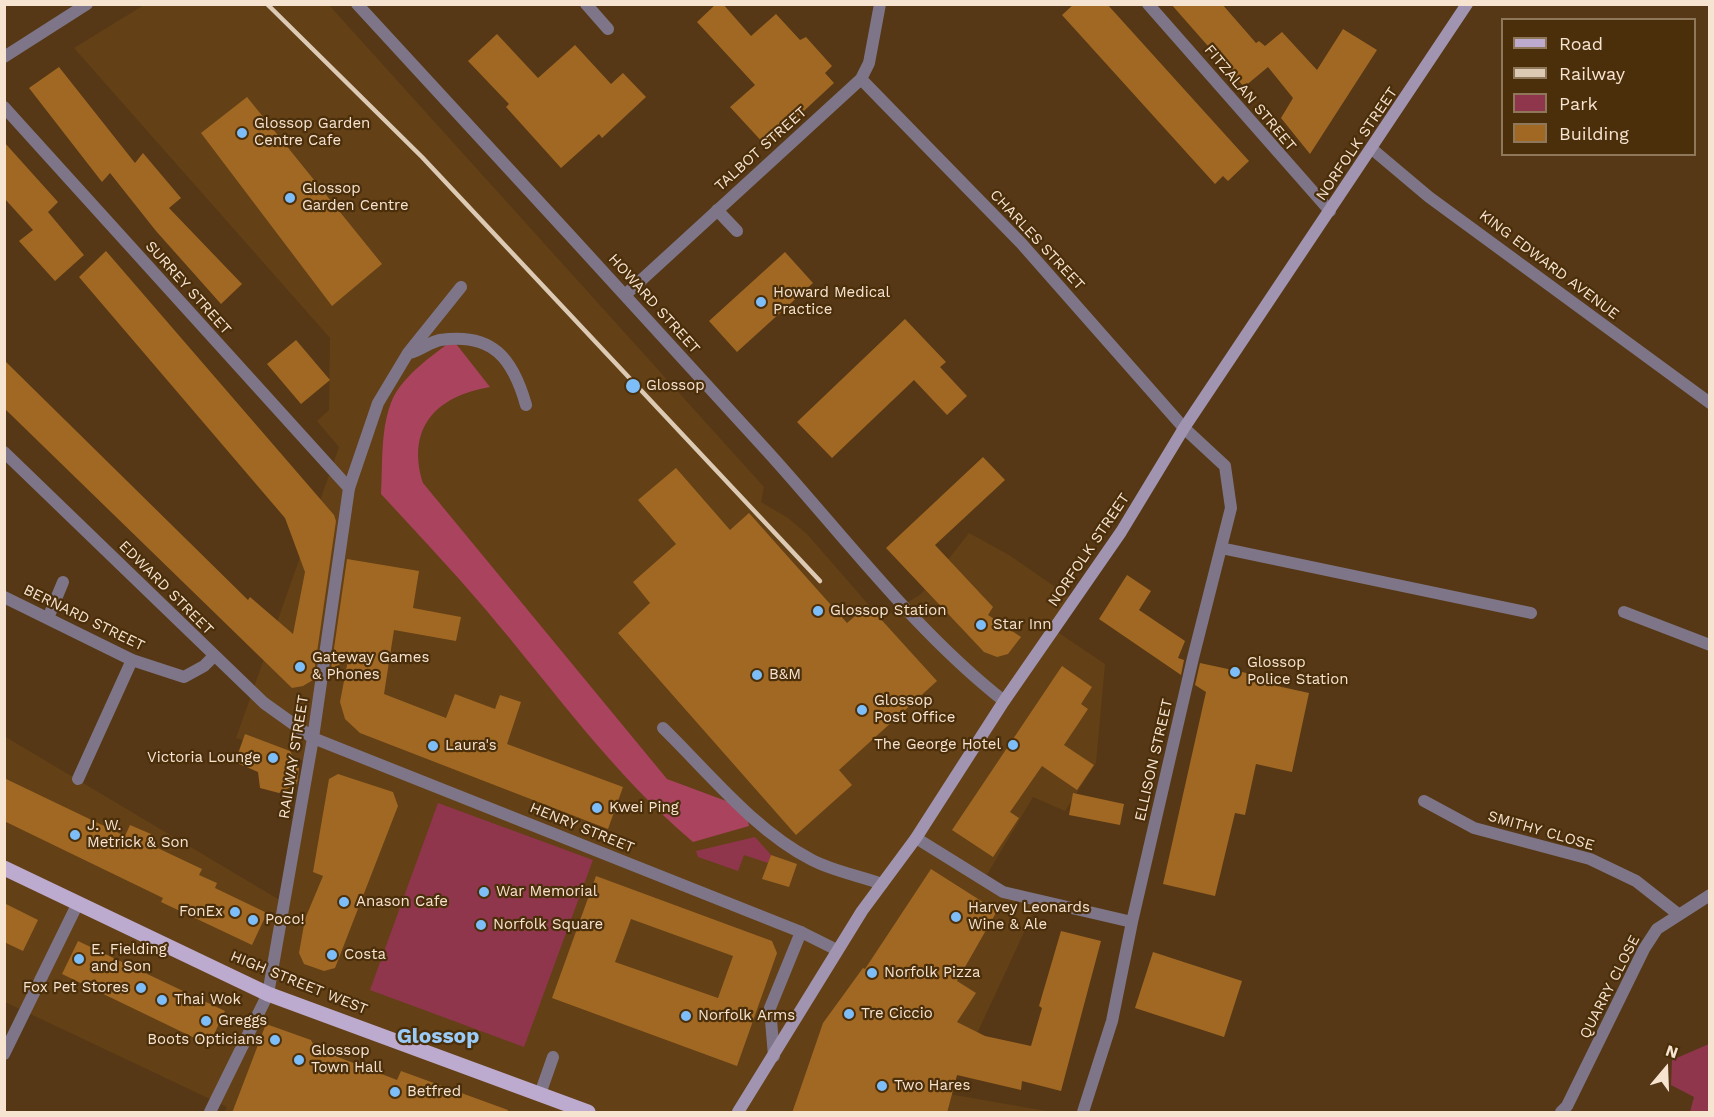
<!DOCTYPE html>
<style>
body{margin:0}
#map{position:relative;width:1714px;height:1117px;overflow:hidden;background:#563816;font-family:"Work Sans",sans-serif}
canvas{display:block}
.frame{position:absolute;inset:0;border:6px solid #f6e4d1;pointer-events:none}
.legend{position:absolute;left:1501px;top:18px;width:195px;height:138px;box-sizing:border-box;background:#4b2e0a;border:2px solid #8f775a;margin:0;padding:8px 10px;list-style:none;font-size:18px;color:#f6e4d1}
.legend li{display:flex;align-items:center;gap:12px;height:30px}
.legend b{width:30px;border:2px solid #8f775a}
.north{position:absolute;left:1636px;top:1039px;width:60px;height:60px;-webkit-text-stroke:4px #4b2e0a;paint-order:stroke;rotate:19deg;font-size:16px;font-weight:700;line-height:24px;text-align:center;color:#f6e4d1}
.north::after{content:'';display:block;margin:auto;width:21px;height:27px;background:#f6e4d1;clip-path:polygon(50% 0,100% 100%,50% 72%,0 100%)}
</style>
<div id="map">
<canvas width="1714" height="1117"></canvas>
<div class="frame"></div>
<ul class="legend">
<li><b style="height:8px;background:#bcaacf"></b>Road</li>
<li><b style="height:8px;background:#ddcab4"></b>Railway</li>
<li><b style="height:16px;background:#8f364d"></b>Park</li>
<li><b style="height:16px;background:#a16823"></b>Building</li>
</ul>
<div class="north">N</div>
</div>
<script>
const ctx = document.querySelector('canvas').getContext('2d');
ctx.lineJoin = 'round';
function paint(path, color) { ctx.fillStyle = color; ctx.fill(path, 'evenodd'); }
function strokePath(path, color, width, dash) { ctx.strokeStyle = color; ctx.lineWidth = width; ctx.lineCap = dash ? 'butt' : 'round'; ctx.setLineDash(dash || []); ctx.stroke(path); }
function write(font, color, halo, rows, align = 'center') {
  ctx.font = font + ' "Work Sans",sans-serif'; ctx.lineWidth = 4.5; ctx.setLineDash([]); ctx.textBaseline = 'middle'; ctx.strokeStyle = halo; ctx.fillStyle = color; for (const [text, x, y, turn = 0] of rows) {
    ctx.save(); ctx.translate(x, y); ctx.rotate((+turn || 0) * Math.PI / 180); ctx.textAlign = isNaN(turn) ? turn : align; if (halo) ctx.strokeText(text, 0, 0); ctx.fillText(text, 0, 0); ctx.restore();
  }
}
const built = new Path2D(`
 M144 5H329L764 487 761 502 788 518 807 534 881 619 921 594 969 533 1009 555 1077 602 1056 631 1105 664 1096 763 1065 811 1033 797 985 878 1039 900 949 1094 1052 1112H224L227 1107 5 1002 4 736 283 902 309 763 236 738 339 447 317 421 329 410 330 338 74 48Z`);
const green = new Path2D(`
 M438 803 593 860 524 1047 370 990Z
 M755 837 771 855 768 863 744 855 738 871 698 857 696 851Z
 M1709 1044V1112H1690L1694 1097 1671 1085 1672 1060Z`);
const forest = new Path2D(`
 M453 340 490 387C436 396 406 428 423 483L667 779 745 808 749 826 693 842C613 774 553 689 486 610 452 570 416 532 381 494 383 463 380 427 393 398 405 374 433 355 453 340Z`);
const building = new Path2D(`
 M716 4H723L751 36 776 14 800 40 806 37 832 66 825 73 834 83 766 146 730 107 755 85 697 22Z
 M1074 4H1107L1249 161 1228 181 1223 176 1215 184 1062 15Z
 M1171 4H1222L1256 43 1259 41 1265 46 1282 32 1317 70 1343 29 1377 50 1310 154 1281 118 1293 98 1268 67 1244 87Z
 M497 34 538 78 575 45 611 84 623 73 646 97 602 138 599 134 561 168 506 107 509 104 468 61Z
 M59 67 135 163 143 153 181 198 169 208 242 284 221 304 156 231 110 173 102 182 29 88Z
 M247 97 382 264 332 306 201 133Z
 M4 142 58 202 48 212 84 255 55 281 19 241 33 230 4 198Z
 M106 251 334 515 336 521 313 680 303 686 292 688 4 408V360L248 600 250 597 293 634 305 572 285 518 79 277Z
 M785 252 813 283 737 352 709 321Z
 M905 319 946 362 940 367 967 396 947 415 914 380 832 458 797 422Z
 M296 340 330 380 301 404 267 364Z
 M983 457 1005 480 935 545 993 607 988 615 1021 637 1008 654 997 657 984 652 886 548Z
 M676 468 730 530 749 513 847 623 868 605 937 681 839 770 852 785 796 835 618 633 650 603 633 582 676 544 638 500Z
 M347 559 419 571 413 608 461 617 456 641 394 630 384 694 446 718 455 694 495 709 500 695 521 702 507 744 623 787 608 829 360 733 345 719 340 702 348 660 331 669Z
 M1127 575 1151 591 1139 610 1185 641 1178 658 1184 660 1181 675 1099 619Z
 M1200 663 1251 674 1250 680 1309 693 1292 772 1256 764 1245 815 1235 813 1215 896 1163 884 1206 692 1195 685Z
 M1062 666 1092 687 1081 704 1088 709 1064 745 1094 765 1077 790 1042 766 1010 812 1019 818 993 857 952 830Z
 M245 734 290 751 299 768 297 784 279 793 260 788 258 772 235 762Z
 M338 774 393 792 398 806 335 968 324 971 304 964 299 953 305 919 323 876 313 872 329 779Z
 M4 778 125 836 130 825 151 834 147 843 202 869 199 875 217 883 215 888 267 913 252 945 161 902 163 898 4 821Z
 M1073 793 1124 804 1120 825 1069 815Z
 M771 855 797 864 789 887 762 879Z
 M931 869 997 911 957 981 976 993 957 1022 985 1036 1031 1046 1042 1008 1039 1006 1061 931 1101 941 1061 1091 1022 1081 1021 1090 957 1075 947 1113H792L823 1023 863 968 865 969Z
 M596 876 772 941 777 953 737 1066 552 998ZM631 919 733 956 718 998 615 962Z
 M4 903 38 920 23 951 4 942Z
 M78 941 225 1011 209 1045 62 974Z
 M1153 952 1242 981 1224 1037 1135 1008Z
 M266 1024 311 1040 315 1048 397 1080 401 1071 508 1110 507 1113H232Z`);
const service = new Path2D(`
 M717 210 737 231
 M410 353C421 350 430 342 440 340 493 332 513 359 526 405
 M349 488 378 403 408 353 461 287
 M48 618 63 582
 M663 728C709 773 754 830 812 860 833 871 860 876 882 884
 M78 779 132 660
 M774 1056 770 1008 801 932
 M540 1094 553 1057`);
const minor = new Path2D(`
 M357 4C494 153 632 302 768 452 844 536 915 631 1004 701
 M586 4 608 29
 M1148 4 1330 211
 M861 79 1021 243 1184 428 1225 466 1231 508 1193 658 1132 922 1112 1021 1083 1112
 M4 107 349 488 313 738 268 994 210 1112
 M1372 149 1429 197 1710 403
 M625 295 861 79 869 63 880 4
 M4 452 264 703 313 738 801 932 837 950
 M1221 548 1531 613
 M4 597 132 660 184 677 204 666 214 656
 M1624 612 1710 645
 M1424 801 1474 828 1590 859 1636 881 1678 914
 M916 838 1003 892 1132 922
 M4 1054 78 903
 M1561 1112 1567 1106 1644 949 1657 929 1710 895`);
const tertiary = new Path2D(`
 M4 57 87 4`);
const secondary = new Path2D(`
 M738 1112 862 911 916 838 1004 701 1121 532 1184 428 1467 4`);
const primary = new Path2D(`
 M4 868 268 994 588 1112`);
const rail = new Path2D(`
 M267 4 422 157 820 581`);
const markers = [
 [242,133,6,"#7dbef9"],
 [290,198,6,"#7dbef9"],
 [761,302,6,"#7dbef9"],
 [633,386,8,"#7dbef9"],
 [818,611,6,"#7dbef9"],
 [981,625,6,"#7dbef9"],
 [300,667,6,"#7dbef9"],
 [1235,672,6,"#7dbef9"],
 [757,675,6,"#7dbef9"],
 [862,710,6,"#7dbef9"],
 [1013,745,6,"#7dbef9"],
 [433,746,6,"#7dbef9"],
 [273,758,6,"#7dbef9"],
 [597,808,6,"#7dbef9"],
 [75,835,6,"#7dbef9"],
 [484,892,6,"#7dbef9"],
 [344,902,6,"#7dbef9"],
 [235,912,6,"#7dbef9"],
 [956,917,6,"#7dbef9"],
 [253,920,6,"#7dbef9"],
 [481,925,6,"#7dbef9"],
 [332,955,6,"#7dbef9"],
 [79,959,6,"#7dbef9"],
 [872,973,6,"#7dbef9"],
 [141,988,6,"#7dbef9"],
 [162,1000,6,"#7dbef9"],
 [849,1014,6,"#7dbef9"],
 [686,1016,6,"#7dbef9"],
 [206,1021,6,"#7dbef9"],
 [275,1040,6,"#7dbef9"],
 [299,1060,6,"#7dbef9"],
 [882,1086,6,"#7dbef9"],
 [395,1092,6,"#7dbef9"]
];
const streetNames = [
 ["FITZALAN STREET",1250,98,50],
 ["NORFOLK STREET",1357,144,-56],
 ["TALBOT STREET",761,149,-42],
 ["CHARLES STREET",1037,240,47],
 ["KING EDWARD AVENUE",1549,265,37],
 ["SURREY STREET",188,288,48],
 ["HOWARD STREET",654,304,48],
 ["NORFOLK STREET",1089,550,-56],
 ["EDWARD STREET",166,588,45],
 ["BERNARD STREET",84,618,26],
 ["RAILWAY STREET",294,757,-81],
 ["ELLISON STREET",1154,760,-77],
 ["HENRY STREET",582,828,22],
 ["SMITHY CLOSE",1541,831,16],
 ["HIGH STREET WEST",299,983,22],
 ["QUARRY CLOSE",1610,987,-63]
];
const poiNames = [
 ["Glossop Garden",254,124],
 ["Centre Cafe",254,141],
 ["Glossop",302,189],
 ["Garden Centre",302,206],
 ["Howard Medical",773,293],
 ["Practice",773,310],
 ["Glossop",646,386],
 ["Glossop Station",830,611],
 ["Star Inn",993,625],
 ["Gateway Games",312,658],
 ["& Phones",312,675],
 ["Glossop",1247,663],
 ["Police Station",1247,680],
 ["B&M",769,675],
 ["Glossop",874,701],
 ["Post Office",874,718],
 ["The George Hotel",1001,745,"right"],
 ["Laura's",445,746],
 ["Victoria Lounge",261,758,"right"],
 ["Kwei Ping",609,808],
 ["J. W.",87,826],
 ["Metrick & Son",87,843],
 ["War Memorial",496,892],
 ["Anason Cafe",356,902],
 ["Harvey Leonards",968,908],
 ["Wine & Ale",968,925],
 ["FonEx",223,912,"right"],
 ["Poco!",265,920],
 ["Norfolk Square",493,925],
 ["E. Fielding",91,950],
 ["and Son",91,967],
 ["Costa",344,955],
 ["Norfolk Pizza",884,973],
 ["Fox Pet Stores",129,988,"right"],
 ["Thai Wok",174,1000],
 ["Tre Ciccio",861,1014],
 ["Norfolk Arms",698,1016],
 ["Greggs",218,1021],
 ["Boots Opticians",263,1040,"right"],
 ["Glossop",311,1051],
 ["Town Hall",311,1068],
 ["Two Hares",894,1086],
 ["Betfred",407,1092]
];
const districtNames = [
 ["Glossop",438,1037]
];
paint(built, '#634016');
paint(green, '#8f364d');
paint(forest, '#aa435e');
paint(building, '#a16823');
strokePath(service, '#7e7688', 12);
strokePath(minor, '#7e7688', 12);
strokePath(tertiary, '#7e7688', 12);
strokePath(secondary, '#a194b0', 12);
strokePath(primary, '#bcaacf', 15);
strokePath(rail, '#ddcab4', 4.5);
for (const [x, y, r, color] of markers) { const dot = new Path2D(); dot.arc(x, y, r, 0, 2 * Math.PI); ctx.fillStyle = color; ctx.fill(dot); strokePath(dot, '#4b2e0a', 2); }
write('15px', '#f6e4d1', '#4b2e0a', streetNames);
write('15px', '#f6e4d1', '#4b2e0a', poiNames, 'left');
write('bold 21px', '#9acaf6', '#4b2e0a', districtNames);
</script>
